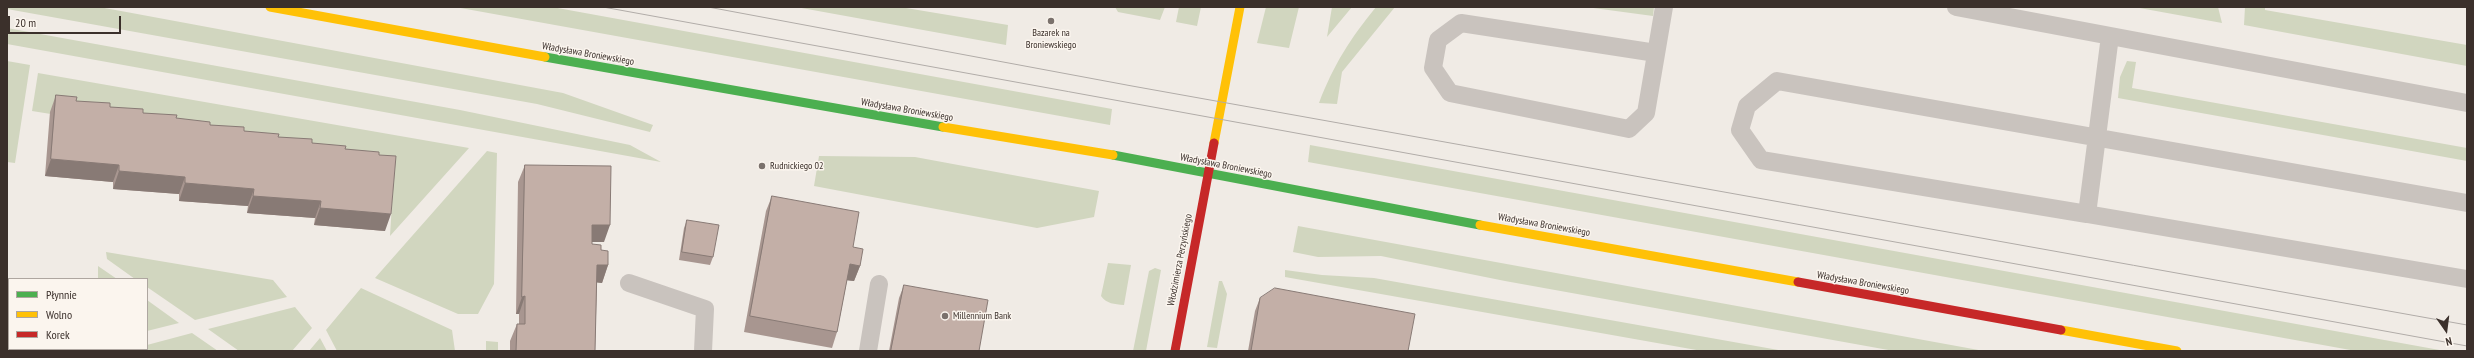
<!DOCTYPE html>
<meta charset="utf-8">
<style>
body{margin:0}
#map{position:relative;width:2474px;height:358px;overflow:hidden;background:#f0ebe5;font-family:"PT Sans Narrow",sans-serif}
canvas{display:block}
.frame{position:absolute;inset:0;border:8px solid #3b302b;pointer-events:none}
.legend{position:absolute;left:8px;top:278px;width:140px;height:72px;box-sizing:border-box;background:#fbf5ee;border:1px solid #aea6a0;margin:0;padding:5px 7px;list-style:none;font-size:12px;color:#3b302b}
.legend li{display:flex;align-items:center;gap:8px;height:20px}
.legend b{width:20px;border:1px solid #aea6a0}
.north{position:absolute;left:2426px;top:310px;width:40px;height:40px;-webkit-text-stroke:3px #fbf5ee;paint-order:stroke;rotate:166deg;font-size:11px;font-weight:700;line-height:16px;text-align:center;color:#3b302b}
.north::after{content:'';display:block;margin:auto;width:14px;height:18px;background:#3b302b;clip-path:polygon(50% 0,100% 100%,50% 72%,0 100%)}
.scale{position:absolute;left:8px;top:16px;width:113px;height:18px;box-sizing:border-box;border:2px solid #3b302b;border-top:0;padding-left:5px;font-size:12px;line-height:14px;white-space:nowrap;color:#3b302b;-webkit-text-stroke:3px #fbf5ee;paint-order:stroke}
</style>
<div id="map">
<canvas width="2474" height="358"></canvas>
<div class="frame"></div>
<ul class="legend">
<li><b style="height:5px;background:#4caf50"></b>Płynnie</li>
<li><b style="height:5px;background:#ffc107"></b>Wolno</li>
<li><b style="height:5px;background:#c62828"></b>Korek</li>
</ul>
<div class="north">N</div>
<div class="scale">20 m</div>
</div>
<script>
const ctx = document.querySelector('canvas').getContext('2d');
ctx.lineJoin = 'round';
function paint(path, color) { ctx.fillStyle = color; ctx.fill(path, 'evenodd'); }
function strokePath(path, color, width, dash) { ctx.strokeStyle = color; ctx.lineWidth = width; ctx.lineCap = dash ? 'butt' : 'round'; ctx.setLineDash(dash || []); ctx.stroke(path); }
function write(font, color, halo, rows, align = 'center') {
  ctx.font = font + ' "PT Sans Narrow",sans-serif'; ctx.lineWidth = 3; ctx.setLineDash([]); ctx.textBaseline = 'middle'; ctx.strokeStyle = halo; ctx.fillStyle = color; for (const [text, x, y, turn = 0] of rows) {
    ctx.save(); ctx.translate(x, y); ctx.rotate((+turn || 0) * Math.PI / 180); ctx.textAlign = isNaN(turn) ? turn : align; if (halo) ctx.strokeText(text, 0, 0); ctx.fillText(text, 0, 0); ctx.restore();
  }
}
const green = new Path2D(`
 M7 7H99L121 11 563 93 653 125 650 132 537 104 7 9Z
 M455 7H552L1112 109 1110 125Z
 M796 7H900L1008 25 1006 45Z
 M1115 7H1165L1160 20 1118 12Z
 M1179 7H1201L1197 26 1176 22Z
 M1266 7H1299L1289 48 1257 43Z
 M1332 7H1352L1327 37Z
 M1376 7H1395L1342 72 1337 104 1319 103C1334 64 1350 39 1376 7Z
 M1586 7H1654L1653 16Z
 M2134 7H2218L2222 23Z
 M2245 7H2265V10L2467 45V66L2244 25Z
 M7 28 460 110 630 145 661 162 7 44Z
 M7 61 30 65 15 163 7 162Z
 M2127 61 2136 62 2132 88 2467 148V161L2118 98 2120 77Z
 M38 73 469 148 390 236 394 169 32 111Z
 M1310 145 2445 351H2356L1308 162Z
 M487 151 497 153 494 284 478 314H458L375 278Z
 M819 156 915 157 1099 191 1094 217 1037 228 814 186Z
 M1298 226 1984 351H1894L1505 281 1381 256 1318 257 1293 252Z
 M106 252 273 280 287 297 195 320 147 287V279H135L107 259Z
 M1108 263 1131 265 1124 305C1114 304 1107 304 1101 296Z
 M98 266 117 279H98Z
 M1155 268 1161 270 1146 351H1133L1149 271Z
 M1285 270 1322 275 1374 278 1784 351H1702L1285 277Z
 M1219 281H1222L1227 294 1217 348 1207 347Z
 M361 288 452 330 455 351H337L326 330Z
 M147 300 179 323 147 331Z
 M295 307 312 328 292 351H239L208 329Z
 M192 333 218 351H122L147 349V345Z
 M320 338 327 351H309Z
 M486 341 498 342V351H486Z`);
const lane = new Path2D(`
 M1956 7 2467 103
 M2110 36 2087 214 2467 279
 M1656 53 1461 23 1438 40 1433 68 1450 93 1629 129 1646 113 1664 7
 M2087 214 1761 160 1740 130 1747 106 1777 81 2467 203
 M629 283 705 309 703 351
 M868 351 879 284`);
const fast = new Path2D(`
 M545 57 943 127
 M1113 155 1480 225`);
const slow = new Path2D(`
 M270 7 545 57
 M943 127 1113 155
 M1214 143 1240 7
 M1480 225 1798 282
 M2061 330 2177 351`);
const jam = new Path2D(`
 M1798 282 2061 330
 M1175 351 1214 143`);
const tram = new Path2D(`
 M603 7 2467 346
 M708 7 1132 86 2467 325`);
const wall = new Path2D(`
 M56 95 76 101 312 143 379 155 385 231 314 225 315 218 247 213 248 206 179 201V194L113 189V182L45 176 50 112Z
 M525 165 604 242H592V244L601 250 608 265 602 283 597 282 595 351H510V341L517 324H519V314H516L518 182Z
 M772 196 853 247 860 266 854 281 847 280 837 332 832 348 744 332 766 211Z
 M687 220 713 257 710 265 679 260 684 228Z
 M904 285 979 351H889L899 298Z
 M1260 298 1408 351H1248L1255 311Z`);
const shadedWall = new Path2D(`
 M51 159 119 165 113 182 45 176Z
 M119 171 185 177 179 194 113 189Z
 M185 183 254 189 248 206 179 201Z
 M253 196 321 201 315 218 247 213Z
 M320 208 391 214 385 231 314 225Z
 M592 225H610L604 242H586Z
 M850 264 860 266 854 281 844 280Z
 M597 265H608L602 283 591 282Z
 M525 296 519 314H516L522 297Z`);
const building = new Path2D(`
 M56 95 77 97 76 101 110 103V107L143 109V113L177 115 176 118 210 122V125L244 127V131L279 134 278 137 312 139V143L346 146 345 149 379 152V155L396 156 391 214 320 208 321 201 253 196 254 189 185 183V177L119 171V165L51 159Z
 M525 165 611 166 610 225H592V244L601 245V250L608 251V265H597L595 351H516L517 324H525V296L522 297Z
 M772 196 859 212 853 247 863 249 860 266 850 264 837 332 750 316Z
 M687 220 719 225 713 257 682 252Z
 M904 285 988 300 979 351H891Z
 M1275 288 1415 314 1408 351H1251L1260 298Z`);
const markers = [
 [1051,21,4,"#7a716c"],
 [762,166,4,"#7a716c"],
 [945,316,4,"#7a716c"]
];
const poiNames = [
 ["Bazarek na",1051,33,"center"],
 ["Broniewskiego",1051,45,"center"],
 ["Rudnickiego 02",770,166],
 ["Millennium Bank",953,316]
];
const streetNames = [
 ["Władysława Broniewskiego",588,54,10],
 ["Władysława Broniewskiego",907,110,10],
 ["Władysława Broniewskiego",1226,166,11],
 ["Władysława Broniewskiego",1544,225,10],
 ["Włodzimierza Perzyńskiego",1180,260,-79],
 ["Władysława Broniewskiego",1863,283,10]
];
paint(green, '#d1d6bf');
strokePath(lane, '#c9c3be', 18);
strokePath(fast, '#4caf50', 9);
strokePath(slow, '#ffc107', 9);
strokePath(jam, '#c62828', 9);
strokePath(tram, '#b1aca8', 1);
paint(wall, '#a89690');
paint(shadedWall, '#887a75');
paint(building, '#c3afa7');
strokePath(building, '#887a75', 1);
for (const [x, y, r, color] of markers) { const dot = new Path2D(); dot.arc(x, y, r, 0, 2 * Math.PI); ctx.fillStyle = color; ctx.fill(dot); strokePath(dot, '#fbf5ee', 1.5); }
write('10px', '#3b302b', '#fbf5ee', poiNames, 'left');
write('10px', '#3b302b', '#fbf5ee', streetNames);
</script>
